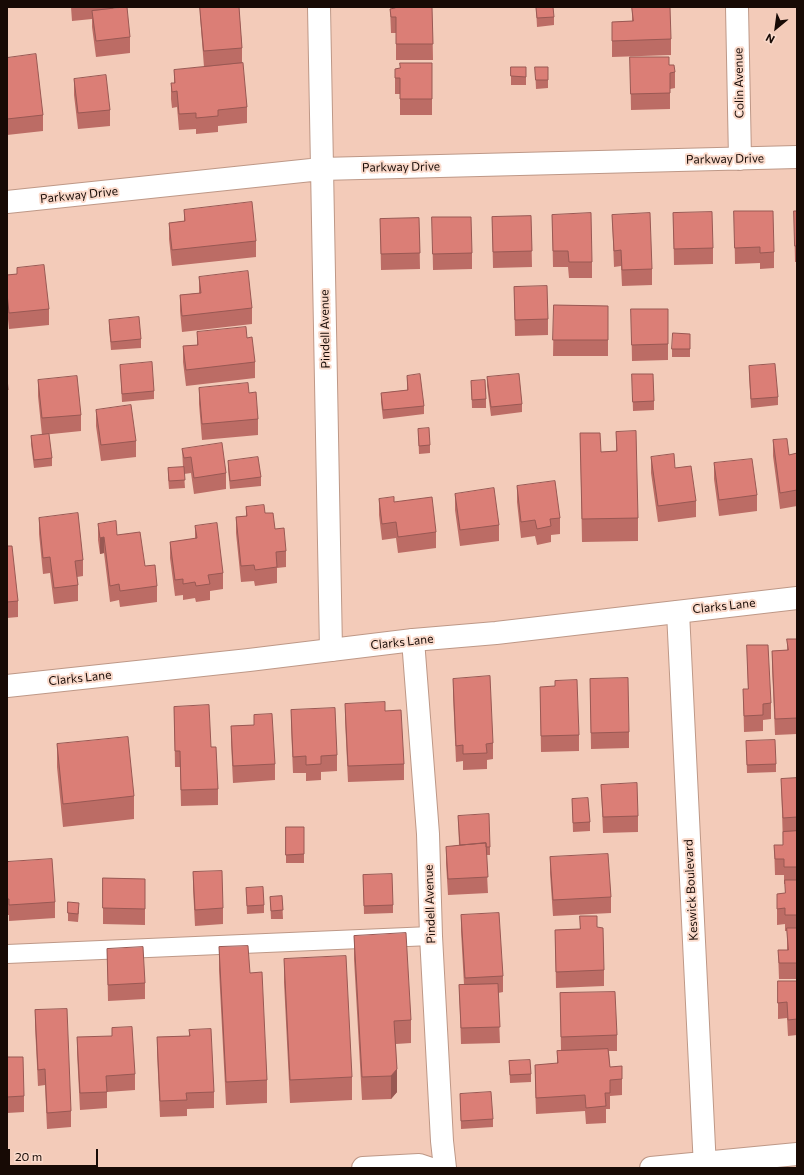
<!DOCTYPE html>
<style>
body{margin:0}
#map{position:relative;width:804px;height:1175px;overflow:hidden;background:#f3cbb9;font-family:Commissioner,sans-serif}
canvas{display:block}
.frame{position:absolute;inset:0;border:8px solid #170a05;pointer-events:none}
.north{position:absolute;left:756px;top:8px;width:40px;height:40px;-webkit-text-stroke:3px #fadacb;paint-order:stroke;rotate:209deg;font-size:11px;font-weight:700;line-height:16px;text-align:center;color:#170a05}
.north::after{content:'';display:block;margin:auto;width:14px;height:18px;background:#170a05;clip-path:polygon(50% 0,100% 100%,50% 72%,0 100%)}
.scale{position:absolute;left:8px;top:1149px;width:90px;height:18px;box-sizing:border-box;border:2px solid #170a05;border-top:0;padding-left:5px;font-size:12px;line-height:14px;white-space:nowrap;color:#170a05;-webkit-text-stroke:3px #fadacb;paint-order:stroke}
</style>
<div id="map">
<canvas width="804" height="1175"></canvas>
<div class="frame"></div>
<div class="north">N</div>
<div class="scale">20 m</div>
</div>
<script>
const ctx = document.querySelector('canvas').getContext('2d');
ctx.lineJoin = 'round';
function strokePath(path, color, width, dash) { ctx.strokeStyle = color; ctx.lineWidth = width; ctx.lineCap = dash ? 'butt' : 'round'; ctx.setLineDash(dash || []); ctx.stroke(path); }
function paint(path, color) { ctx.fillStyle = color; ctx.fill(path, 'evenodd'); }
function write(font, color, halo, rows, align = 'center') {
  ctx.font = font + ' Commissioner,sans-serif'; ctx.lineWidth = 4; ctx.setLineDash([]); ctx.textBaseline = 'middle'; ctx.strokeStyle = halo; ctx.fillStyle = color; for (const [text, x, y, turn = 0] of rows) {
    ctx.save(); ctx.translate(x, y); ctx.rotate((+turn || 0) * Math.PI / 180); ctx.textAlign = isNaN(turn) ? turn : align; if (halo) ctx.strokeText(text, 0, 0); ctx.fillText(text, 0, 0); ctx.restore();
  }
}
const service = new Path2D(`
 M7 954 431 936`);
const minor = new Path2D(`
 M319 7 331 650
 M737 7 740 159
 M7 202 321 169 797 157
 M678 612 705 1168
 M413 640 428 834 431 936 442 1141 445 1168
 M363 1168 419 1165 428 1168
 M651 1168 797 1154`);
const tertiary = new Path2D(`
 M7 686 249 660 413 640 496 633 797 598`);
const wall = new Path2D(`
 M71 7H113V8L130 37V53L96 57 92 27V19L72 21Z
 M200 7H239L242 48V63L247 107V123L218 126V132L196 134V129L179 130 177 107 172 108 171 99V83H174V70L204 67 200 16Z
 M432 7 433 60H396V33H391L390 9Z
 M632 7 671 39V55L612 57V22L632 21Z
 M536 8 554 17V25L537 27Z
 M630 57 669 65 675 72V88L670 89V109L631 110Z
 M7 58 43 115V131L7 135Z
 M432 63V115H400V94H395V69Z
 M511 67H526V85H511Z
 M535 67 548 80V88L536 89Z
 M74 79 110 110V126L78 129 74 95Z
 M184 210 256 241V257L172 266 169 239V223L184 221Z
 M734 211 774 252V268L760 269V263L735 264Z
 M794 211H797V262H795Z
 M673 213 713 248V264L674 265Z
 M552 215 592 262V278H569L568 267H553Z
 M612 215 652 269V285L622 286 621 266 614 267Z
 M531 216 532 267 493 268 492 217Z
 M432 217 472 253V269L433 270Z
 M419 218 420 269 381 270 380 219Z
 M17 268 49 309V325L9 329 7 309V275L17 274Z
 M199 277 252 308V324L182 332 180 311V295L199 293Z
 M514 287 548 319V335L515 336Z
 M554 305 608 306V356H553Z
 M631 309H668V360L632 361Z
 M109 320 141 339V348L111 350 109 328Z
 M197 332 247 338 255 362V378L186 386 183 362V346L197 345Z
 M690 334V357H672V349Z
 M120 365 154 391V399L122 402Z
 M749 366 778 397V405L751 408 749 375Z
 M632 374 654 401V410L633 411Z
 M407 376 424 406V414L383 419 381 402V393L407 390Z
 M7 377 8 390V398L7 399Z
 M487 377 522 404V412L491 416 487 386Z
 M38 380 81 415V431L42 435 38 396Z
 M471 381 486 399V408H472Z
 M199 388 249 393 258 419V435L202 440 199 404Z
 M96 410 136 441V457L101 461 96 426Z
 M418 429 430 445V453L419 454Z
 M616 432 638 518V541L582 542 580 433 601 452 616 451Z
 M31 436 52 458V466L34 468 31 444Z
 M773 440 789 455 797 453V506L780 509 773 456Z
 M182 449 226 473V489L194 494 191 473 184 474 185 488 169 489 168 477V468L183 467Z
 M651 457 675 468 696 501V517L658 522 651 473Z
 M228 461 261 477V486L230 489 228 469Z
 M714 463 757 495V511L719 516 714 479Z
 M517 486 560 518V534L551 535V542L537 545 535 536 521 538 517 502Z
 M455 494 499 525V541L460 546 455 510Z
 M379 499 394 502 436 532V548L398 553 396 538 382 540 379 515Z
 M246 507 265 513 275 529 286 551V567L277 568V583L255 586 254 581 241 582 236 533V517L246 516Z
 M39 518 83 560V576L77 577 78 585V601L54 604 50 573 43 574 39 534Z
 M98 524 117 535 145 566 157 586V602L120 607 119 600 110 602 104 553 100 554 98 540Z
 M195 526 223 573V589L210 591V600L196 602 195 598 183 600V595L175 596 170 558V542L195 539Z
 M7 546 18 601V617L7 618Z
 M787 639H797V734L775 735 772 667V651L787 650Z
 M747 645 771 703V719L763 720V731L744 732 743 689H748Z
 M453 679 493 743V759L487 760V769L463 770V761L456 762 453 695Z
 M590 679 629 732V748L591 749Z
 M540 687 579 735V751L541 752Z
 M345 704 385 711 404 764V780L348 782 345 720Z
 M174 707 211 747 218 789V805L181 806 180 767H175Z
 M291 710 337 755V771L321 772V780L306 781V773H293L291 726Z
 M254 715 275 764V780L233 783 231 742V726L254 725Z
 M746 741 776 764V772L747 773Z
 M57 744 134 796V819L63 827 57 767Z
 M797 778V979H779L778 950H787V931H785V924L777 925V894L785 893V884H784V875H775L774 845H783L781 779Z
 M601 785 638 816V832L603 833Z
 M572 799 590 822V831L573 832Z
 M458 816 490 847V855H486L488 893 448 895 446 863V847L459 845Z
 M286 827H304V863H286Z
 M550 857 611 897V913L553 916 550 873Z
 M7 862 55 902V918L9 921V915H7Z
 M193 872 223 908V924L195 926 193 888Z
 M363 875 393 905V913L364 914Z
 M103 878 145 879V925L103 924Z
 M246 888 264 905V913L247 914Z
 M282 896 283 919H271L270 897Z
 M68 902 79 911 78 922 68 921Z
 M461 915 503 976V992L498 993 500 1043 461 1044 459 985H464L461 931Z
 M580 916 597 927 604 970V986L556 988 555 930 580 929Z
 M354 936 411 1020V1043L396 1044 397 1092 391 1099 362 1100 354 959Z
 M219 947 250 973 267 1080V1103L226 1105 219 970Z
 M107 949 145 983V999L108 1001Z
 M284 959 352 1077V1100L290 1103 284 982Z
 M778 981H797V1035L788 1036 787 1018 778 1019Z
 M560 993 617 1035V1051H609L610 1067 622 1079V1095L610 1096V1109H606V1123L586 1124 585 1111 536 1114 535 1081V1065L557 1064V1051H561Z
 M35 1010 71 1111V1127L47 1129 45 1085 38 1086 35 1026Z
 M189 1030 214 1092V1108L187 1109V1116L160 1117 157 1053V1037L189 1036Z
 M77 1037 135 1074V1090L107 1092V1108L80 1110 77 1053Z
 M7 1057 24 1096V1112L7 1113Z
 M509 1061 531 1074V1082L510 1083Z
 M460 1094 493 1119V1127L461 1129Z`);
const shadedWall = new Path2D(`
 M104 537V553L100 554V538Z
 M397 1069V1092L391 1099V1076Z`);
const building = new Path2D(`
 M127 7 130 37 96 41 92 11Z
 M200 7H239L242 48 204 51Z
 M395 7H432L433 44H396V17H391L390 9 395 8Z
 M544 7H553L554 17 537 18 536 8Z
 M632 7H670L671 39 612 41V22L633 21Z
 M36 54 43 115 7 119V58Z
 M630 57H669V65H674L675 72 670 73V93L631 94Z
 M243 63 247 107 218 110V116L196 118V113L179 114 177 91 172 92 171 83H175L174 70Z
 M400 63H432V99H400V78H395V69L400 68Z
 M511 67H526V77L511 76Z
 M535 67H548V80H536Z
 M106 75 110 110 78 113 74 79Z
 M252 202 256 241 172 250 169 223 185 221 184 210Z
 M734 211H773L774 252 760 253V247L735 248Z
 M794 211H797V246H795Z
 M712 212 713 248 674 249 673 213Z
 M591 213 592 262H569L568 251H553L552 215Z
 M650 213 652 269 622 270 621 250 614 251 612 215Z
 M531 216 532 251 493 252 492 217Z
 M432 217H471L472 253 433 254Z
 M419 218 420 253 381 254 380 219Z
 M44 265 49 309 9 313 7 293V275L17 274V268Z
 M248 271 252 308 182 316 180 295 201 293 199 277Z
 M547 286 548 319 515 320 514 287Z
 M554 305 608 306V340H553Z
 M631 309H668V344L632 345Z
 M139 317 141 339 111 342 109 320Z
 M246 327 247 338 252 337 255 362 186 370 183 346 198 345 197 332Z
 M673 333 690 334V349H672Z
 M152 362 154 391 122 394 120 365Z
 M775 364 778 397 751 399 749 366Z
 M420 374 424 406 383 410 381 393 408 390 407 376Z
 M519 374 522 404 491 407 487 377Z
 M632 374H653L654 401 633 402Z
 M77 376 81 415 42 418 38 380Z
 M7 377 8 390H7Z
 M485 380 486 399 472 400 471 381Z
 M248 383 249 393 256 392 258 419 202 424 199 388Z
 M131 405 136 441 101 445 96 410Z
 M429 428 430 445 419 446 418 429Z
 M636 431 638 518 582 519 580 433H600L601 452 617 451 616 432Z
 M49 434 52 458 34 460 31 436Z
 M787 439 789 455 797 453V490L780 493 773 440Z
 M222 443 226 473 194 478 191 457 184 458 182 449Z
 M674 454 675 468 691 466 696 501 658 506 651 457Z
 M258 457 261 477 230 481 228 461Z
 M752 459 757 495 719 500 714 463Z
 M184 467 185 480 169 481 168 468Z
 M555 481 560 518 550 519 551 526 537 529 535 520 521 522 517 486Z
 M494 488 499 525 460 530 455 494Z
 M394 497V502L432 497 436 532 398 537 396 522 382 524 379 499Z
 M264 505 265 513H273L275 529 284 528 286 551 276 552 277 567 255 570 254 565 241 566 236 517 247 516 246 507Z
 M78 513 83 560 75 561 78 585 54 588 50 557 43 558 39 518Z
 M116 521 117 535 140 532 145 566 155 565 157 586 120 591 119 584 110 586 104 537 100 538 98 524Z
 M217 523 223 573 208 575 210 584 196 586 195 582 183 584V579L175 580 170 542 197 538 195 526Z
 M7 546H12L18 601 7 602Z
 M787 639H797V718L775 719 772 651 788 650Z
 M747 645H768L771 703 763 704V715L744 716 743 689H748Z
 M490 676 493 743 486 744 487 753 463 754V745L456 746 453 679Z
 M628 678 629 732 591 733 590 679Z
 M577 680 579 735 541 736 540 687 555 686V681Z
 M385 702V711L401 710 404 764 348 766 345 704Z
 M209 705 211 747H216L218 789 181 790 180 751H175L174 707Z
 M335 708 337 755 321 756V764L306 765V756L293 757 291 710Z
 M272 714 275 764 233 766 231 726 254 725V715Z
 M128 737 134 796 63 804 57 744Z
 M775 740 776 764 747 765 746 741Z
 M797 778V817L783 818 781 779Z
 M637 783 638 816 603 817 601 785Z
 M588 798 590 822 573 823 572 799Z
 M489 814 490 847H486V843L460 845 458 816Z
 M286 827H304V854L286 855Z
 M797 831V867H784V859H775L774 845H783V832Z
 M486 843 488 877 448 879 446 847Z
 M608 854 611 897 553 900 550 857Z
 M52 859 55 902 9 905V899H7V862Z
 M222 871 223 908 195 910 193 872Z
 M392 874 393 905 364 906 363 875Z
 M103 878 145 879V909L103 908Z
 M785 880H797V915H785V908L777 909V894L785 893Z
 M263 887 264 905 247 906 246 888Z
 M282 896 283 910 271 911 270 897Z
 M68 902 79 903 78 914 68 913Z
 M499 913 503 976 465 978 461 915Z
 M580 916H597V927L603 928 604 970 556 972 555 930 580 929Z
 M787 928H797V963H779L778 950H788Z
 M406 933 411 1020 394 1021 397 1069 391 1076 362 1077 354 936Z
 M248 946 250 973 262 972 267 1080 226 1082 219 947Z
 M143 947 145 983 108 985 107 949Z
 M346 956 352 1077 290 1080 284 959Z
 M778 981H797V1019L788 1020 787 1002 778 1003Z
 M498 984 500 1027 461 1028 459 985Z
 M615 992 617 1035 561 1037 560 993Z
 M67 1009 71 1111 47 1113 45 1069 38 1070 35 1010Z
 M132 1027 135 1074 106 1076 107 1092 80 1093 77 1037 112 1036V1028Z
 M211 1029 214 1092 186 1093 187 1100 160 1101 157 1037 190 1036 189 1030Z
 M608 1049 610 1067 622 1066V1079L610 1080V1093H605L606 1106 586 1108 585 1095 536 1098 535 1065 558 1063 557 1051Z
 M7 1057H23L24 1096 7 1097Z
 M530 1060 531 1074 510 1075 509 1061Z
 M491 1092 493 1119 461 1121 460 1094Z`);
const streetNames = [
 ["Colin Avenue",739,83,-91],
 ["Parkway Drive",725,159,-1],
 ["Parkway Drive",401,167,-1],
 ["Parkway Drive",79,195,-6],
 ["Pindell Avenue",325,329,-91],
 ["Clarks Lane",724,606,-6],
 ["Clarks Lane",402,642,-6],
 ["Clarks Lane",80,678,-6],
 ["Keswick Boulevard",691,890,-93],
 ["Pindell Avenue",430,904,-92]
];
strokePath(service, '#be9887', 20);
strokePath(minor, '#be9887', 24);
strokePath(tertiary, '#be9887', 24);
strokePath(service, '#fff', 18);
strokePath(minor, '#fff', 22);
strokePath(tertiary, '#fff', 22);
paint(wall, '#bc6c65');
paint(shadedWall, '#995853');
paint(building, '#db7e76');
strokePath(building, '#995853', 1);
write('12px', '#170a05', '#fadacb', streetNames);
</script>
